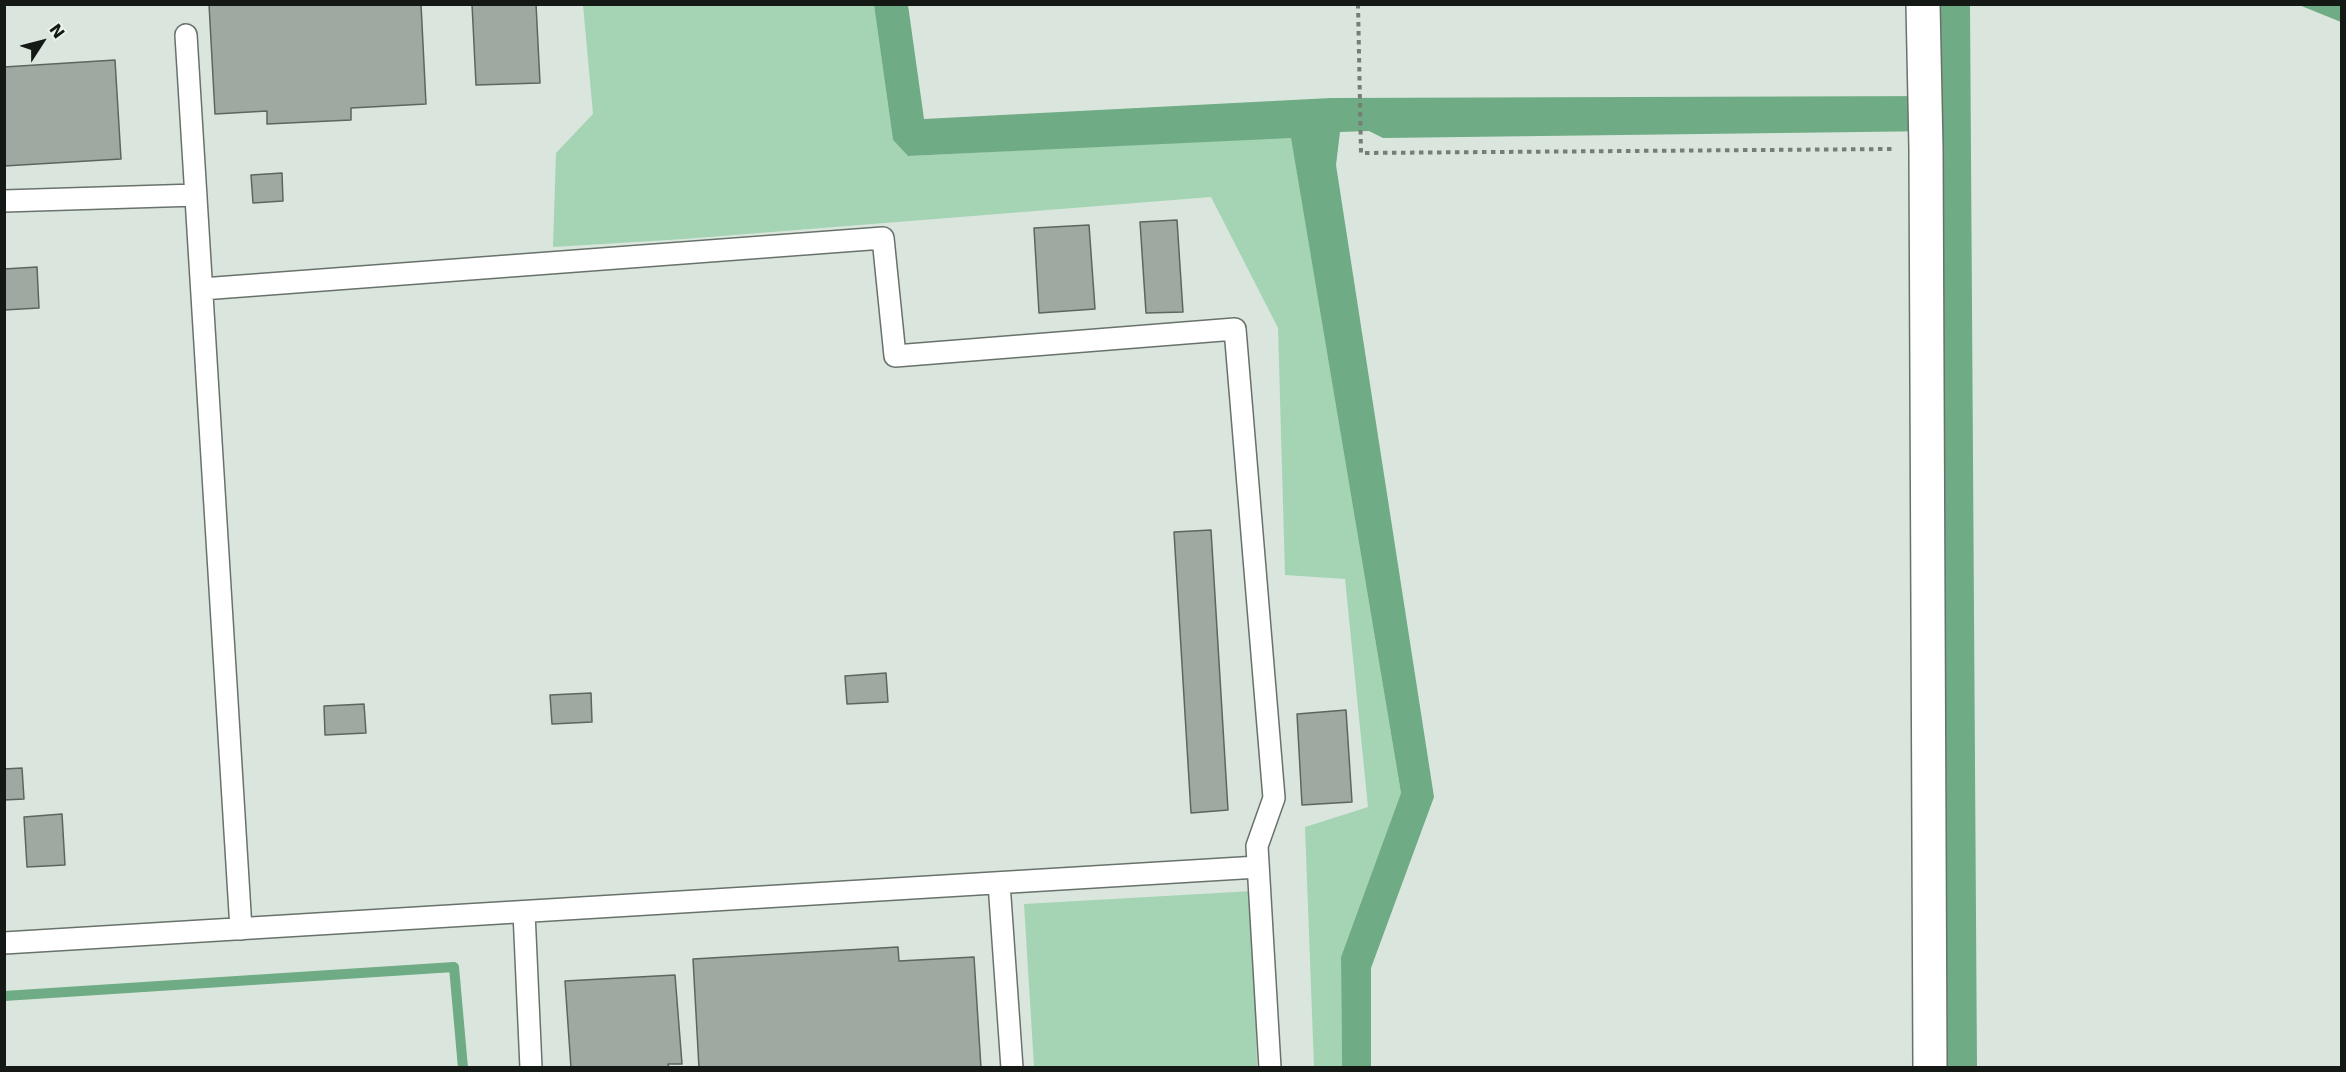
<!DOCTYPE html>
<style>
body{margin:0}
#map{position:relative;width:2346px;height:1072px;overflow:hidden;background:#dae6dd;font-family:"DejaVu Sans",sans-serif}
canvas{display:block}
.frame{position:absolute;inset:0;border:6px solid #151916;pointer-events:none}
.north{position:absolute;left:12px;top:12px;width:60px;height:60px;-webkit-text-stroke:4px #e7f3ea;paint-order:stroke;rotate:54deg;font-size:16px;font-weight:700;line-height:24px;text-align:center;color:#151916}
.north::after{content:'';display:block;margin:auto;width:21px;height:27px;background:#151916;clip-path:polygon(50% 0,100% 100%,50% 72%,0 100%)}
</style>
<div id="map">
<canvas width="2346" height="1072"></canvas>
<div class="frame"></div>
<div class="north">N</div>
</div>
<script>
const ctx = document.querySelector('canvas').getContext('2d');
ctx.lineJoin = 'round';
function paint(path, color) { ctx.fillStyle = color; ctx.fill(path, 'evenodd'); }
function strokePath(path, color, width, dash) { ctx.strokeStyle = color; ctx.lineWidth = width; ctx.lineCap = dash ? 'butt' : 'round'; ctx.setLineDash(dash || []); ctx.stroke(path); }
const green = new Path2D(`
 M583 5H874L893 140 908 156 1291 137 1401 793 1341 957 1342 1067H1314L1305 827 1368 807 1345 579 1285 575 1278 328 1211 197 684 239 553 247 556 153 593 114Z
 M1253 891 1257 1067H1034L1024 904Z`);
const water = new Path2D(`
 M874 5H908L924 119 1331 98 1940 96V5H1970L1977 1067H1943L1939 131 1383 138 1369 131 1340 132 1336 165 1434 797 1371 968V1067H1342L1341 957 1401 793 1291 138 908 156 893 140Z
 M2299 5H2341V22Z`);
const stream = new Path2D(`
 M4 996 454 967 463 1068`);
const building = new Path2D(`
 M209 4H421L426 104 351 108V120L267 124V111L215 114Z
 M472 4H536L540 83 476 85Z
 M115 60 121 159 4 166V67Z
 M282 173 283 201 253 203 251 175Z
 M1177 220 1183 312 1146 313 1140 222Z
 M1089 225 1095 309 1039 313 1034 228Z
 M37 267 39 308 4 310V269Z
 M1211 530 1228 810 1191 813 1174 532Z
 M886 673 888 702 847 704 845 676Z
 M591 693 592 722 552 724 550 695Z
 M364 704 366 733 325 735 324 706Z
 M1346 710 1352 802 1302 805 1297 714Z
 M22 768 24 799 4 800V769Z
 M62 814 65 865 27 867 24 817Z
 M898 947 899 961 974 957 981 1068H699L693 959Z
 M675 975 682 1064H668L669 1068H571L565 981Z`);
const path = new Path2D(`
 M1358 4 1361 153 1892 149`);
const service = new Path2D(`
 M186 35 241 929
 M4 201 196 195
 M202 289 883 238 895 356 1235 329 1274 798 1257 846 1270 1068
 M999 883 1012 1068
 M524 912 531 1068
 M4 943 1258 867`);
const minor = new Path2D(`
 M1923 4 1926 149 1930 1068`);
paint(green, '#a4d4b3');
paint(water, '#6fab84');
strokePath(stream, '#6fab84', 10);
paint(building, '#9ea9a1');
strokePath(building, '#5c665f', 1.5);
strokePath(service, '#68726b', 24);
strokePath(minor, '#68726b', 36);
strokePath(path, '#757d77', 4, [4.5, 4.5]);
strokePath(service, '#fff', 21);
strokePath(minor, '#fff', 33);
</script>
